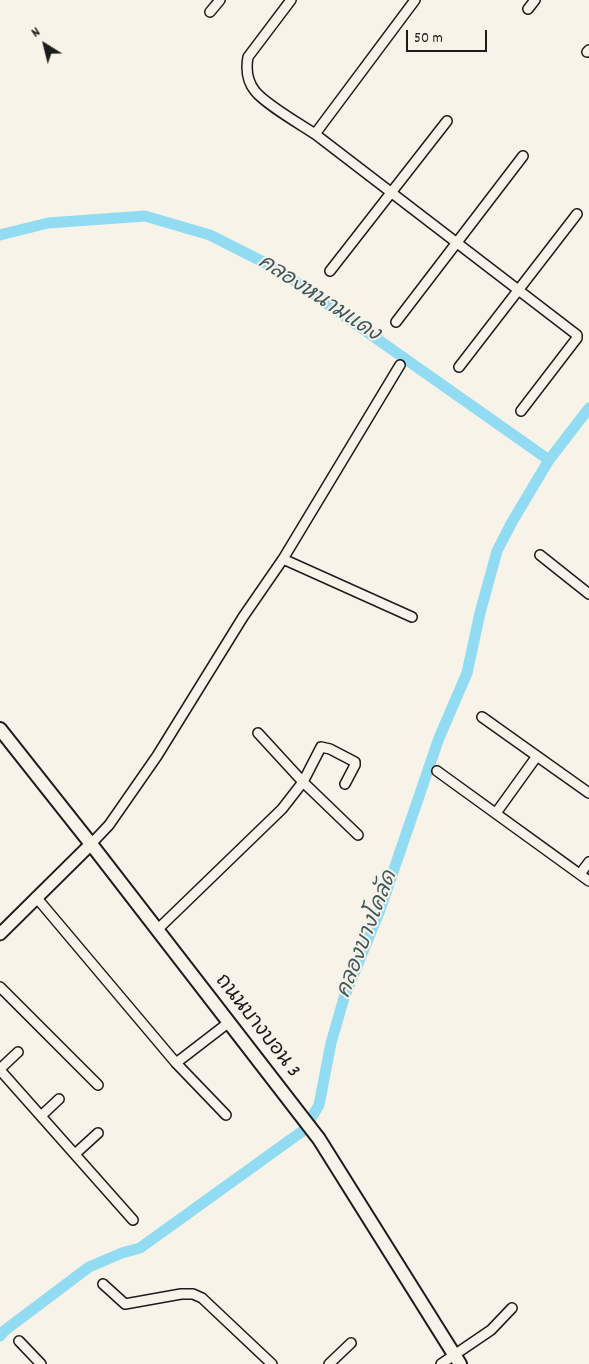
<!DOCTYPE html>
<meta charset="utf-8">
<style>
body{margin:0}
#map{position:relative;width:589px;height:1364px;overflow:hidden;background:#f7f3e8;font-family:Dekko,sans-serif}
canvas{display:block}
.north{position:absolute;left:20px;top:20px;width:50px;height:50px;-webkit-text-stroke:4px #f7f3e8;paint-order:stroke;rotate:324deg;font-size:14px;font-weight:700;line-height:20px;text-align:center;color:#1c1c1c}
.north::after{content:'';display:block;margin:auto;width:18px;height:22px;background:#1c1c1c;clip-path:polygon(50% 0,100% 100%,50% 72%,0 100%)}
.scale{position:absolute;left:406px;top:30px;width:81px;height:22px;box-sizing:border-box;border:2px solid #1c1c1c;border-top:0;padding-left:6px;font-size:15px;line-height:18px;white-space:nowrap;color:#1c1c1c;-webkit-text-stroke:4px #f7f3e8;paint-order:stroke}
</style>
<div id="map">
<canvas width="589" height="1364"></canvas>
<div class="north">N</div>
<div class="scale">50 m</div>
</div>
<script>
const ctx = document.querySelector('canvas').getContext('2d');
ctx.lineJoin = 'round';
function strokePath(path, color, width, dash) { ctx.strokeStyle = color; ctx.lineWidth = width; ctx.lineCap = dash ? 'butt' : 'round'; ctx.setLineDash(dash || []); ctx.stroke(path); }
function write(font, color, halo, rows, align = 'center') {
  ctx.font = font + ' Dekko,"Playpen Sans Thai",sans-serif'; ctx.lineWidth = 4; ctx.setLineDash([]); ctx.textBaseline = 'middle'; ctx.strokeStyle = halo; ctx.fillStyle = color; for (const [text, x, y, turn = 0] of rows) {
    ctx.save(); ctx.translate(x, y); ctx.rotate((+turn || 0) * Math.PI / 180); ctx.textAlign = isNaN(turn) ? turn : align; if (halo) ctx.strokeText(text, 0, 0); ctx.fillText(text, 0, 0); ctx.restore();
  }
}
const canal = new Path2D(`
 M0 235 48 223 145 216 210 235 279 270 549 460
 M0 1336 4 1331 89 1267 122 1253 140 1248 304 1130 319 1105 331 1043 344 998 380 910 439 738 467 673 480 613 497 551 512 522 549 460 589 408`);
const minor = new Path2D(`
 M291 0 248 57C246 68 247 81 255 91 265 104 300 124 315 134L577 335V338L521 411
 M528 9 535 0
 M210 12 220 0
 M587 52 589 50
 M315 134 415 0
 M330 271 447 121
 M396 322 523 156
 M459 367 577 214
 M540 555 589 594
 M283 559 412 617
 M482 717 589 793
 M258 733 303 782 358 835
 M437 771 589 881
 M496 813 537 756
 M91 844 109 825 157 756 243 617 283 559 400 365
 M580 874 589 862
 M36 897 176 1063 226 1115
 M157 930 282 809 303 782 321 747 330 749 355 762V765L345 784
 M0 987 98 1085
 M176 1063 228 1023
 M0 1069 18 1052
 M0 1070 133 1220
 M41 1116 59 1099
 M75 1154 98 1133
 M103 1284 125 1304 181 1294H193L202 1298 272 1364
 M19 1341 41 1364
 M329 1364 351 1343
 M441 1364 491 1330 512 1308`);
const tertiary = new Path2D(`
 M0 934 91 844`);
const secondary = new Path2D(`
 M0 729 91 844 319 1139 460 1364`);
const streetNames = [
 ["ถนนบางบอน 3",256,1027,52]
];
const waterNames = [
 ["คลองหนามแดง",318,300,33],
 ["คลองบางโคลัด",369,935,-69]
];
strokePath(canal, '#91dcf2', 11);
strokePath(minor, '#1c1c1c', 12);
strokePath(tertiary, '#1c1c1c', 15);
strokePath(secondary, '#1c1c1c', 16);
strokePath(minor, '#f7f3e8', 9);
strokePath(tertiary, '#f7f3e8', 11);
strokePath(secondary, '#f7f3e8', 12);
write('20px', '#1c1c1c', '#f7f3e8', streetNames);
write('italic 21px', '#3f565c', '#f7f3e8', waterNames);
</script>
